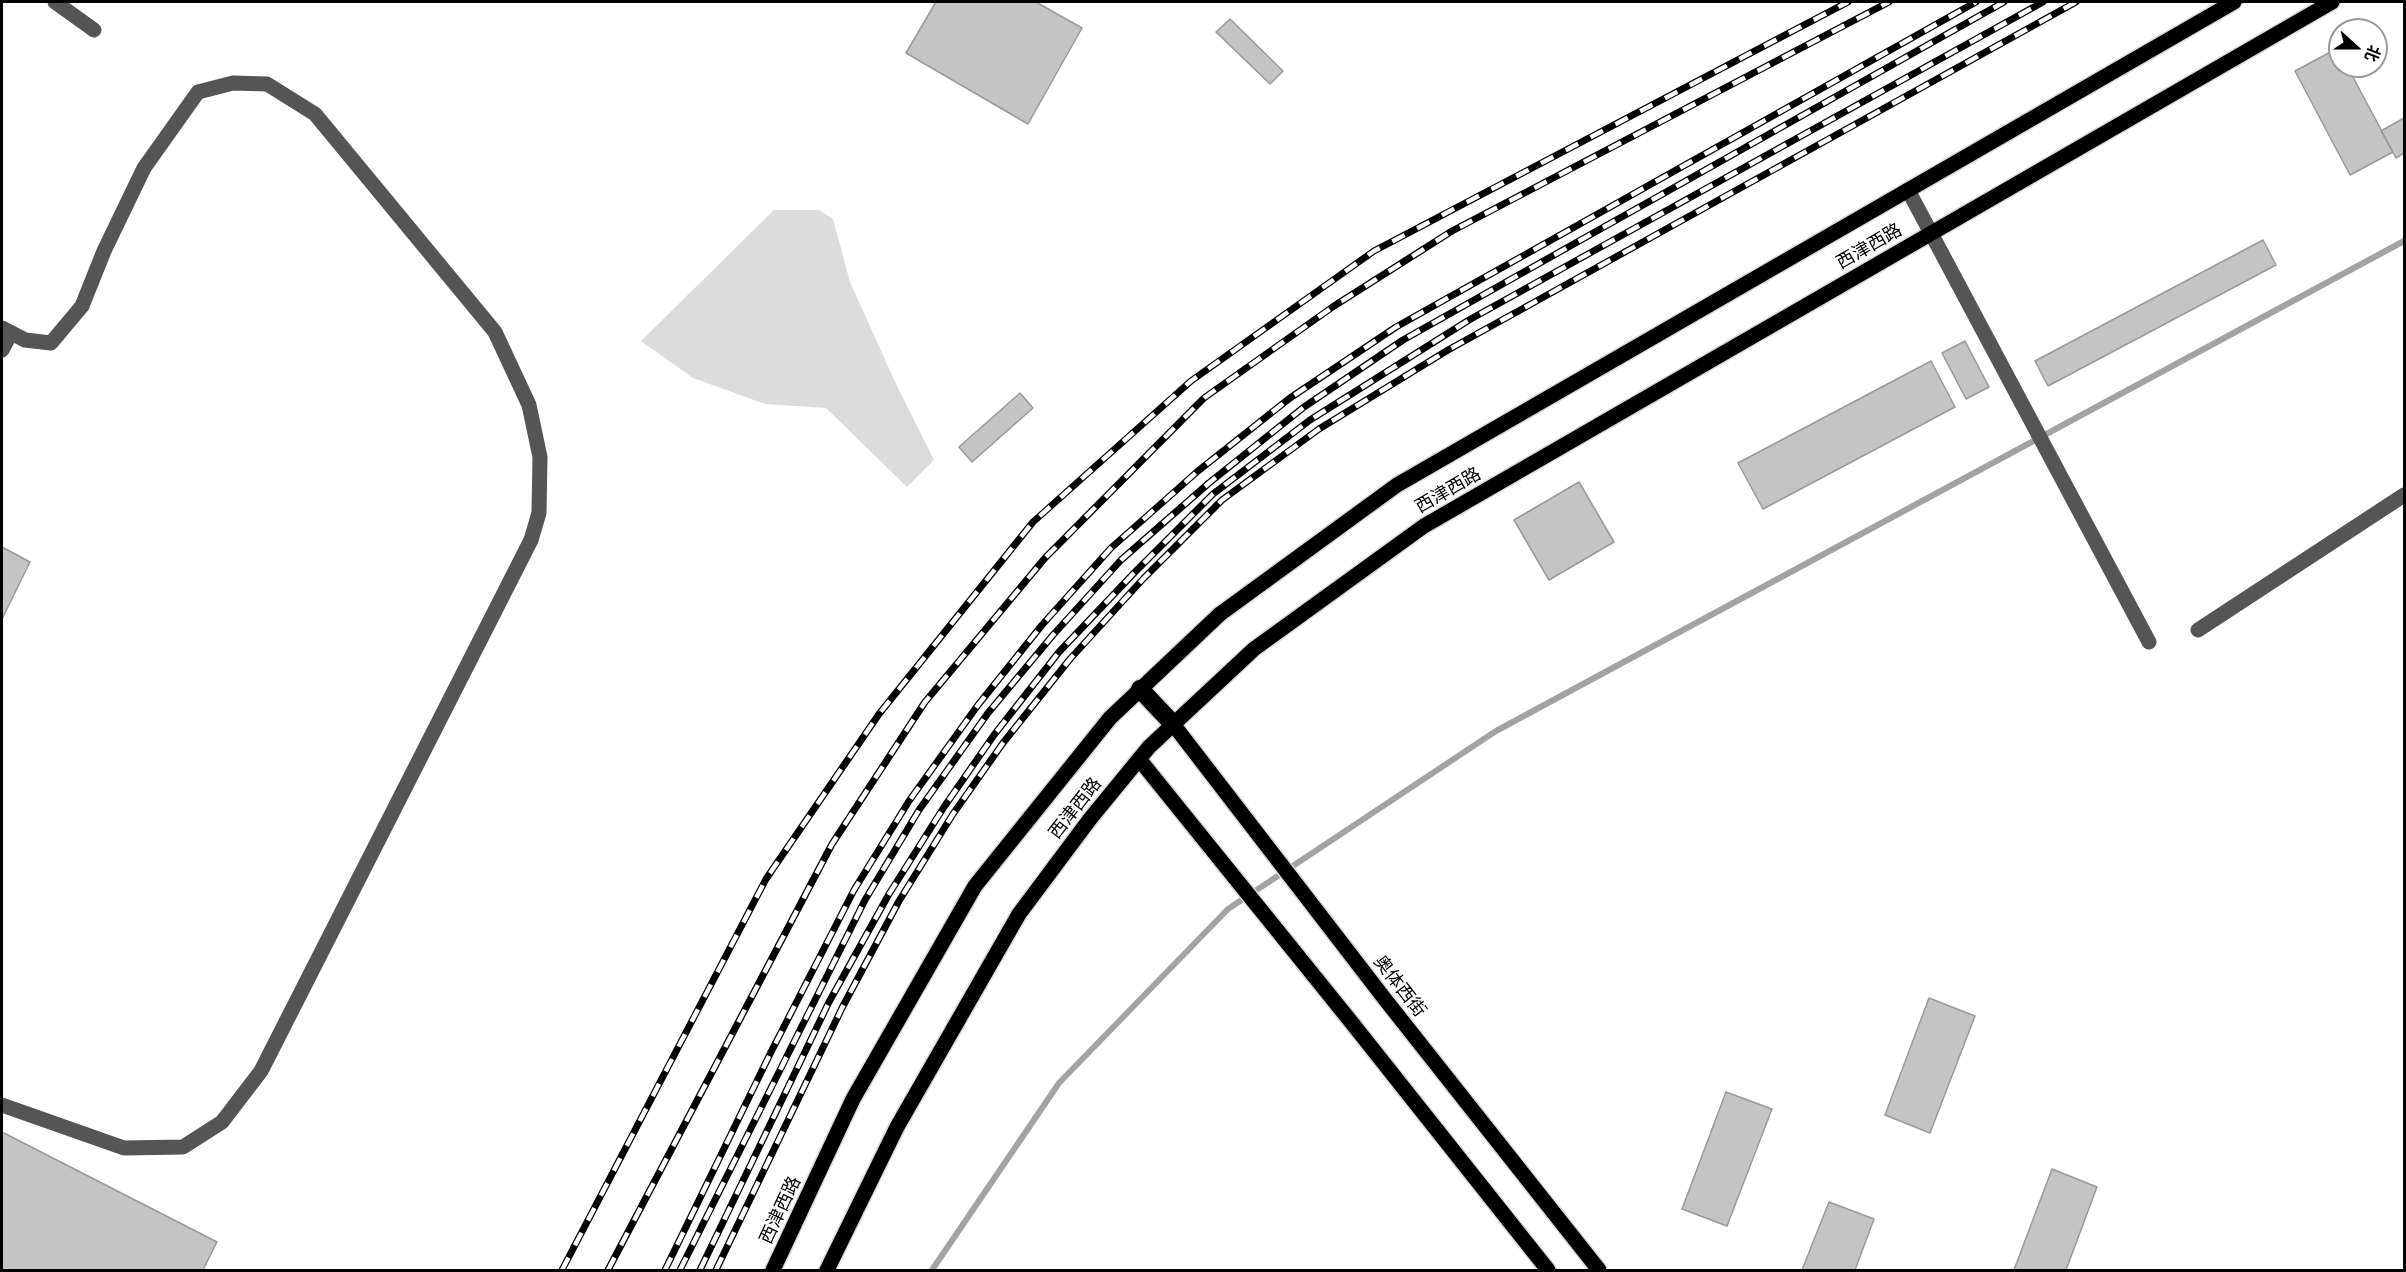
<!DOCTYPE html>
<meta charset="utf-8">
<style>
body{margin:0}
#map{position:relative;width:2406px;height:1272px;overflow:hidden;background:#fff;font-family:Commissioner,"Noto Sans SC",sans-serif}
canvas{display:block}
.frame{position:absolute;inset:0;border:3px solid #000;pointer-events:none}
.north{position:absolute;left:2328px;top:18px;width:60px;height:60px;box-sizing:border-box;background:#fff;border:2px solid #999;border-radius:50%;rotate:111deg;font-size:16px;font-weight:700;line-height:24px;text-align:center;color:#000}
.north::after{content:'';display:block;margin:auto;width:21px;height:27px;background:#000;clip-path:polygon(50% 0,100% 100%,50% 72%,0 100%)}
</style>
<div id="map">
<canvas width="2406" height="1272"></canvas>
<div class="frame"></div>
<div class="north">北</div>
</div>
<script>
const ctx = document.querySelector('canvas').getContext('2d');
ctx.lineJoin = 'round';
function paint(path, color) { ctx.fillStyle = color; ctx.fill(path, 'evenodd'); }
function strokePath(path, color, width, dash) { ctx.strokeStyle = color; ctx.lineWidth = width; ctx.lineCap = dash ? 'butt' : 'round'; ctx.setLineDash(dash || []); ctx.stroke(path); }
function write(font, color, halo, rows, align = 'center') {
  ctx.font = font + ' Commissioner,"Noto Sans SC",sans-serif'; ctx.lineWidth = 4.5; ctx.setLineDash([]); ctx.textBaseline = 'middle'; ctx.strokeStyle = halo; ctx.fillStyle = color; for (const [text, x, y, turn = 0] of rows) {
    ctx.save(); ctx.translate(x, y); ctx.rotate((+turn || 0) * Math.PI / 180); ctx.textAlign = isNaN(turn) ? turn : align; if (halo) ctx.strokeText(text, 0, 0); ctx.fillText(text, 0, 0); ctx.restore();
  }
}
const green = new Path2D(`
 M774 210H819L833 219 850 282 896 384 934 460 907 487 826 408 765 404 693 378 641 341Z`);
const stream = new Path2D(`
 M932 1270 1059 1083 1228 909 1496 731 2404 241`);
const building = new Path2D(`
 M936 2H1036L1082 28 1028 124 906 53Z
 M1230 19 1283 71 1270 84 1216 32Z
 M2338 48 2340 66H2347L2393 152 2350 175 2295 71Z
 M2404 118V153L2396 158 2381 131Z
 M2263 240 2276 265 2048 386 2035 361Z
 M1965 341 1989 387 1966 399 1942 353Z
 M1931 361 1955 407 1763 509 1738 463Z
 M1020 393 1033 408 972 462 959 447Z
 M1579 482 1614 542 1549 580 1514 520Z
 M2 547 30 562 2 619Z
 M1929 998 1975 1016 1930 1133 1885 1115Z
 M1726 1092 1772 1109 1727 1226 1682 1209Z
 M2 1132 217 1242 203 1270H2Z
 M2052 1169 2097 1187 2066 1270H2014Z
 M1829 1202 1874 1219 1855 1270H1802Z`);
const minor = new Path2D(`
 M55 2 94 30
 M1908 190 2149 642
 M2 328 25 340 51 343 82 306 104 251 144 168 198 92 233 83 267 84 315 114 495 332 529 405 540 457 539 513 531 540 261 1071 222 1122 183 1147 124 1148 2 1105
 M2 350 11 333
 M2198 630 2404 495`);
const major = new Path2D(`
 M1173 724 1384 998 1599 1270
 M1139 759 1352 1023 1548 1270
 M773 1270 853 1099 975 886 1110 718 1220 614 1397 485 2234 2
 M827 1270 897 1127 1019 914 1090 819 1149 747 1254 649 1424 526 2332 2`);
const highway = new Path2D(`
 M1140 689 1173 724`);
const rail = new Path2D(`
 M562 1270 766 879 879 714 1033 522 1191 381 1374 251 1848 2
 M608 1270 832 844 925 702 1045 558 1204 398 1334 306 1452 231 1889 2
 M665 1270 771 1052 854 890 909 801 978 705 1042 625 1111 548 1198 471 1290 398 1396 327 1976 2
 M680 1270 865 900 919 810 988 713 1053 635 1121 560 1209 483 1304 407 1403 340 2004 2
 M700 1270 829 1002 889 894 944 807 994 735 1059 652 1134 573 1213 494 1310 420 1469 320 2043 2
 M716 1270 842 1008 899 901 953 814 1003 743 1070 659 1143 579 1222 500 1319 429 1448 350 2076 2`);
const streetNames = [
 ["西津西路",1869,246,-30],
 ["西津西路",1448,490,-30],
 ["西津西路",1075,808,-52],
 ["奥体西街",1400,986,52],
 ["西津西路",780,1210,-65]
];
paint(green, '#dcdcdc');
strokePath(stream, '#a3a3a3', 6);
paint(building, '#c4c4c4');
strokePath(building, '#999', 1.5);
strokePath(major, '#dbdbdb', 18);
strokePath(highway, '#dbdbdb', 21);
strokePath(minor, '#555', 15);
strokePath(major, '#000', 15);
strokePath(highway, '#000', 18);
strokePath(rail, '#000', 7);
strokePath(rail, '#fff', 4.5, [14]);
write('18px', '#000', '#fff', streetNames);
</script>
